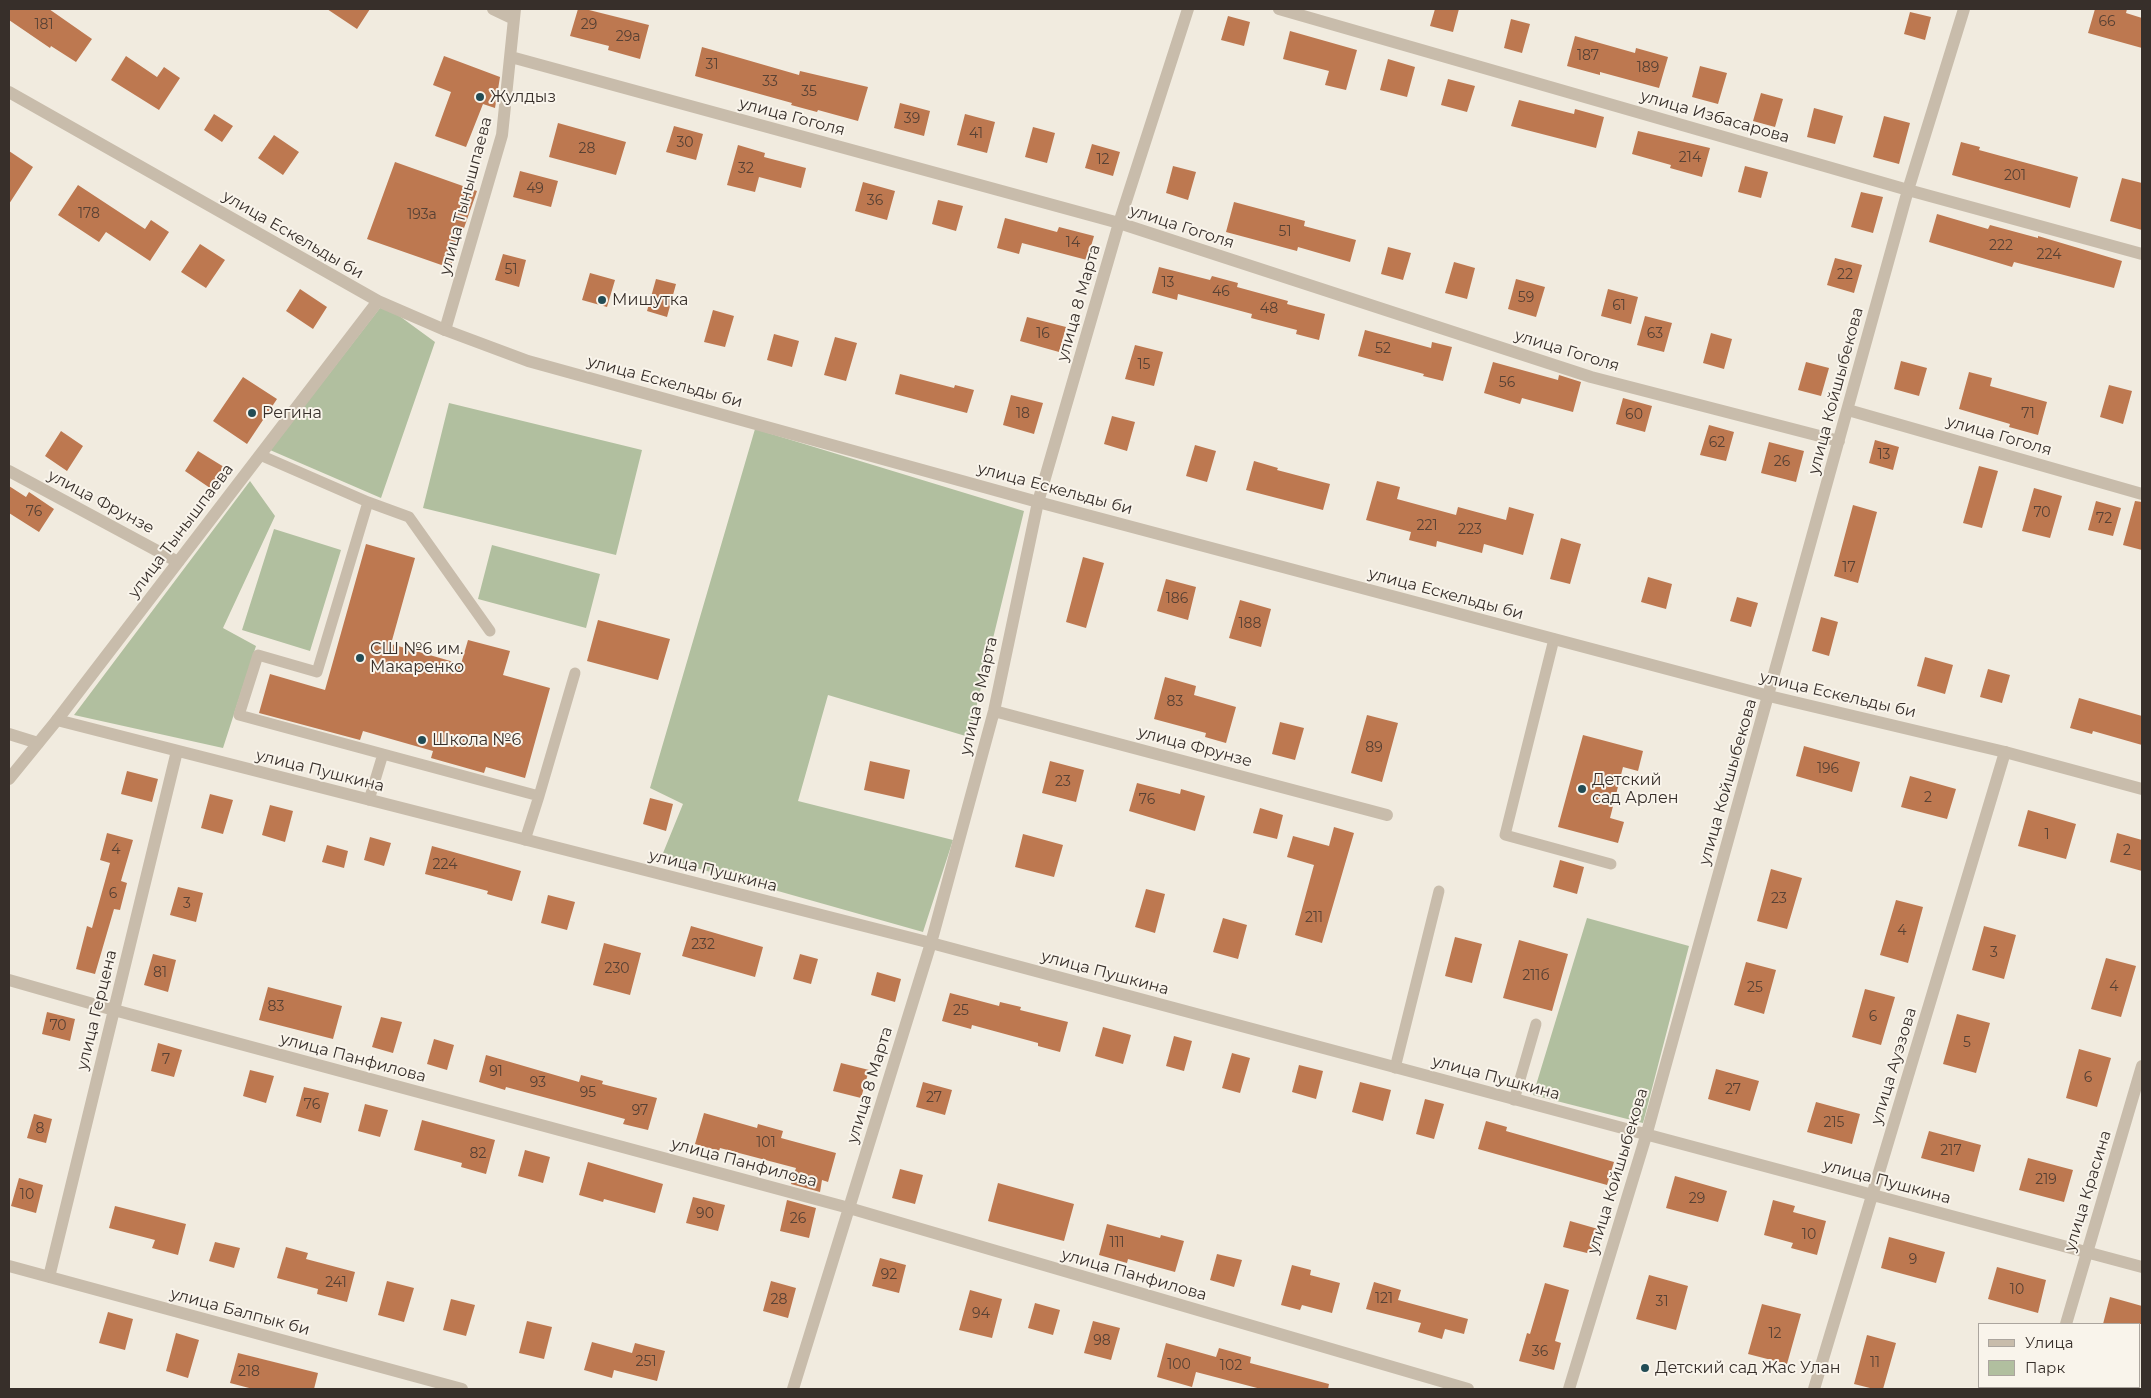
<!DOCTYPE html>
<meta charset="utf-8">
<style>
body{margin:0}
#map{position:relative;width:2151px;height:1398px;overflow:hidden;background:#f1ebdf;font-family:Montserrat,sans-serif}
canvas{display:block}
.frame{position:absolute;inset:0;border:10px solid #372f2a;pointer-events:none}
.legend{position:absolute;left:1978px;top:1323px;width:162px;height:65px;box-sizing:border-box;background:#f9f4eb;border:1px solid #aba59e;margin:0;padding:6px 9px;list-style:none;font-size:15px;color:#372f2a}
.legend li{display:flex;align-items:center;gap:10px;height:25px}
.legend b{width:25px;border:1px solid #aba59e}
</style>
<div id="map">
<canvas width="2151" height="1398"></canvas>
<div class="frame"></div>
<ul class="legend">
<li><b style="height:6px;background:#c8bcab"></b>Улица</li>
<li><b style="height:14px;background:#b1bf9f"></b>Парк</li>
</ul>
</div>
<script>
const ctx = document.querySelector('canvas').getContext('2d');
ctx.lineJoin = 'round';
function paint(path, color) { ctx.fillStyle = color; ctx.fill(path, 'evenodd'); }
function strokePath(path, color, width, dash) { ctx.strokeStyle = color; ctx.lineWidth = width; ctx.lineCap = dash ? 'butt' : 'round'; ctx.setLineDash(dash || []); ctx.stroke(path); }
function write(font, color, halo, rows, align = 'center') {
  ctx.font = font + ' Montserrat,sans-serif'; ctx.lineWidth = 4; ctx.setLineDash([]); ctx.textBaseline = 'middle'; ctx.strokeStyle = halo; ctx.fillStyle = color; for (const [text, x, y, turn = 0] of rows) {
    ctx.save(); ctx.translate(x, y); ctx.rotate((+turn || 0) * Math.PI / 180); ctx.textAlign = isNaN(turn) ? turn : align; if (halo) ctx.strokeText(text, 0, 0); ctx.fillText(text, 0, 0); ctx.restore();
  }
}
const green = new Path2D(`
 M383 304 435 342 381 498 270 450Z
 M449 403 642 450 616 555 423 508Z
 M755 429 1024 511 969 737 828 695 798 801 953 840 923 932 661 858 683 804 650 788Z
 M250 481 275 516 223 628 256 646 223 748 74 715Z
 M274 529 341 550 310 651 242 630Z
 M492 545 600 574 586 628 478 599Z
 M1587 918 1689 946 1643 1123 1533 1095Z`);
const building = new Path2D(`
 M9 9H49L92 39 76 62 51 46 50 48 9 20Z
 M327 9H370L357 29Z
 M578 9H585L649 25 640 59 608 50 609 46 570 36Z
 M1435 9H1459L1453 32 1430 26Z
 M2095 9H2127L2126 13 2142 18V48L2088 33Z
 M1910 12 1931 17 1925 40 1904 34Z
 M1228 16 1250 22 1244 46 1221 40Z
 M1511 19 1530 24 1522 53 1504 48Z
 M1290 31 1357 50 1346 90 1325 85 1329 71 1283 59Z
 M1575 36 1635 53 1636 48 1668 57 1659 88 1600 72V75L1567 66Z
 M702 47 799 75 800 71 868 87 858 121 818 110 817 112 791 105 792 103 695 76Z
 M126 56 157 77 164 67 180 78 159 110 111 80Z
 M444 56 500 77 495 108 483 104 466 147 435 136 451 92 433 85Z
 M1388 59 1415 67 1407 97 1380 90Z
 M1700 66 1727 73 1718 104 1692 97Z
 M1448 79 1475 86 1467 112 1441 105Z
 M1761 93 1783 99 1775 127 1753 121Z
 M1519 100 1574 114 1575 109 1604 117 1596 148 1511 126Z
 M900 103 930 111 924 136 894 128Z
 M1814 108 1843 116 1835 144 1807 137Z
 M214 114 233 126 222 142 204 130Z
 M965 114 995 122 987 153 957 145Z
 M1884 116 1910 123 1899 164 1873 157Z
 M558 123 626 142 616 175 549 157Z
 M674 126 703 134 696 160 666 152Z
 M1033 127 1055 133 1047 163 1025 157Z
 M1638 131 1710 148 1702 177 1670 168 1671 165 1632 154Z
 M274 135 299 152 283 175 258 158Z
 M1961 142 1980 147 1979 150 2078 177 2070 208 1952 175Z
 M1092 144 1120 152 1113 176 1085 168Z
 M738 145 765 153 764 157 806 168 801 188 759 177 755 192 727 185Z
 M9 151 33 167 9 204Z
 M395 162 477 191 450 268 367 239Z
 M1173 166 1196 172 1188 200 1166 193Z
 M1745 166 1768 172 1761 198 1738 192Z
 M520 171 558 181 551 207 513 197Z
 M2122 178 2142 183V230L2110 221Z
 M863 182 895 191 887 220 855 211Z
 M78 185 145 229 151 220 169 232 150 261 106 232 99 242 58 215Z
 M1861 192 1883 197 1873 233 1851 227Z
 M938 200 963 206 956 231 932 224Z
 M1234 202 1305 221 1304 226 1356 240 1350 262 1298 247 1297 251 1226 232Z
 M1937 214 1988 229 1990 225 2038 238V236L2122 261 2114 288 2014 262 2012 267 1929 242Z
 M1005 218 1057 232 1059 227 1094 236 1087 260 1022 243 1019 254 997 248Z
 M200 244 225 260 206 288 181 272Z
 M1388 247 1411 253 1403 280 1381 274Z
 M503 254 526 260 519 287 495 280Z
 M1835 258 1862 265 1854 293 1827 285Z
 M1454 262 1475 268 1467 299 1445 293Z
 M1159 267 1210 280 1212 276 1238 283 1237 287 1288 301 1287 304 1325 314 1319 340 1296 334 1297 330 1251 318 1252 314 1178 294 1177 300 1152 293Z
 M590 273 615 280 607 307 582 300Z
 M656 279 676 284 667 317 647 311Z
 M1516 279 1545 287 1536 317 1508 309Z
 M300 289 327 307 313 329 286 311Z
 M1608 289 1638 297 1631 324 1601 316Z
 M713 310 734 316 725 347 704 342Z
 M1645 316 1672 323 1664 352 1637 345Z
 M1027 317 1066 327 1059 352 1020 341Z
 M1365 330 1431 348 1432 342 1452 347 1443 381 1423 376 1424 374 1358 356Z
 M1711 333 1732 339 1724 369 1703 363Z
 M774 334 799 341 792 367 767 360Z
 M835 337 857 343 846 381 824 375Z
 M1135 345 1163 352 1154 386 1125 379Z
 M1901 361 1927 368 1919 396 1894 389Z
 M1493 362 1558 380 1559 375 1581 382 1573 412 1522 398 1520 404 1484 393Z
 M1806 362 1829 368 1821 396 1798 390Z
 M1969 372 1992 378 1990 386 2047 402 2038 435 2009 427 2010 424 1959 409Z
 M900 374 954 388 955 385 974 390 967 413 895 394Z
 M243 377 277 399 247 444 213 421Z
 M2109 385 2132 391 2123 424 2100 417Z
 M1011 395 1043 403 1034 434 1003 425Z
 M1623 398 1652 406 1645 432 1616 424Z
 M1112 416 1135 422 1127 451 1104 444Z
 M1709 425 1734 432 1726 461 1700 455Z
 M61 431 83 446 67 471 45 456Z
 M1875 440 1899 447 1893 470 1869 463Z
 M1769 442 1804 451 1796 482 1761 473Z
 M1195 445 1216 451 1207 482 1186 476Z
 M198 451 224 467 210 488 185 471Z
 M1254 461 1278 468 1277 470 1330 484 1323 510 1246 490Z
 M1979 466 1998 471 1982 528 1963 523Z
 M1377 481 1400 487 1397 499 1456 515 1458 507 1506 520 1509 507 1534 514 1523 555 1484 544 1482 553 1437 541 1436 547 1409 540 1411 532 1366 520Z
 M9 486 26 497 29 492 54 509 39 532 9 513Z
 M2034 488 2062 496 2050 538 2022 531Z
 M2096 501 2121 508 2113 536 2088 530Z
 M2135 501 2142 502V550L2123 545Z
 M1853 505 1877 512 1858 583 1834 576Z
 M1561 538 1581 544 1570 584 1550 579Z
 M366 544 415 558 391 644 461 664 468 640 510 651 503 675 550 688 525 778 486 767 484 773 431 758 433 751 363 731 360 740 259 713 270 674 325 690Z
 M1083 557 1104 563 1086 628 1066 622Z
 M1648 577 1672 584 1666 609 1641 602Z
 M1166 579 1196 587 1188 620 1157 611Z
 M1737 597 1758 603 1751 627 1730 621Z
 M1240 600 1271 609 1261 647 1229 638Z
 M1821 617 1838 622 1829 656 1812 651Z
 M598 620 670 639 658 680 587 661Z
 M1925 657 1953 665 1945 694 1917 686Z
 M1988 669 2010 675 2002 703 1980 697Z
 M1165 677 1196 686 1194 695 1236 707 1226 743 1205 737 1206 733 1154 719Z
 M2079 698 2142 716V745L2093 731 2092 734 2070 728Z
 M1367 715 1398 723 1382 782 1351 773Z
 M1280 722 1304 728 1295 760 1272 754Z
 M1583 735 1643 751 1638 771 1623 767 1610 818 1624 822 1618 843 1558 827Z
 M1804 746 1860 762 1852 792 1796 776Z
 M870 761 910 770 904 799 864 790Z
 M1050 761 1084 770 1076 802 1042 793Z
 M127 771 158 779 152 802 121 794Z
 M1910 776 1956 789 1947 819 1901 807Z
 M1137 783 1180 794 1181 789 1205 796 1195 831 1129 811Z
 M210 794 233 800 223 834 201 828Z
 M650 798 673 804 666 831 643 824Z
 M270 805 293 811 285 842 262 835Z
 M1260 808 1283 815 1277 839 1253 833Z
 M2028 810 2076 824 2066 859 2018 846Z
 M1334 827 1354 833 1322 943 1295 935 1314 865 1287 857 1293 836 1329 846Z
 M107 833 133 840 121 881 127 883 120 910 114 909 95 974 76 969 87 926 92 928 110 863 100 860Z
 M2117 833 2142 840V871L2110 862Z
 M1023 834 1063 845 1054 877 1015 867Z
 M370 837 391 843 384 866 364 860Z
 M327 845 348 851 344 868 322 862Z
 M432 846 521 871 512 901 487 894 488 891 425 874Z
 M1560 860 1584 867 1577 894 1553 887Z
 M1771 869 1802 878 1787 929 1757 921Z
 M178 887 203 893 196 922 170 915Z
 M1146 889 1165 894 1155 933 1135 927Z
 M548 895 575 902 567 930 541 923Z
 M1896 900 1923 907 1908 963 1880 955Z
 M1223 918 1247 925 1238 959 1213 952Z
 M691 926 763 947 755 977 682 956Z
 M1984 926 2016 935 2004 979 1972 970Z
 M1455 937 1482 944 1472 983 1445 976Z
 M1519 940 1568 954 1552 1011 1503 998Z
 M604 943 641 953 630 995 593 985Z
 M153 954 176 960 168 992 144 985Z
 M800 954 818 959 811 984 793 979Z
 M2106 958 2136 966 2121 1017 2091 1009Z
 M1746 962 1776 970 1764 1014 1734 1005Z
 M877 972 901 979 895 1002 871 995Z
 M268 987 342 1006 333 1039 259 1020Z
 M1865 989 1895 997 1881 1045 1852 1037Z
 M950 993 999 1006 1000 1002 1021 1007 1020 1010 1068 1022 1060 1052 1038 1046V1043L972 1025 971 1029 942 1021Z
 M47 1012 75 1019 70 1041 42 1034Z
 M1957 1014 1990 1023 1976 1073 1943 1064Z
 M381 1017 402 1022 393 1053 372 1047Z
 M1103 1027 1131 1035 1123 1064 1095 1056Z
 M1174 1036 1192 1041 1184 1071 1166 1066Z
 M434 1039 454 1045 447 1070 427 1064Z
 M158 1043 182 1050 174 1077 151 1071Z
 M2079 1049 2111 1058 2097 1107 2066 1098Z
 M1232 1053 1250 1058 1240 1093 1222 1088Z
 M486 1055 579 1082 581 1075 603 1081 602 1084 657 1098 648 1130 623 1124 625 1119 506 1087 505 1090 479 1082Z
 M841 1063 869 1070 861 1098 833 1091Z
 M1299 1065 1323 1071 1316 1099 1292 1092Z
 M1716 1069 1759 1081 1750 1111 1708 1099Z
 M250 1070 274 1076 266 1103 243 1096Z
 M923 1082 952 1090 945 1115 916 1107Z
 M1360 1082 1391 1090 1383 1121 1352 1112Z
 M304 1087 329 1093 321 1123 296 1116Z
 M1425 1099 1444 1104 1434 1139 1416 1134Z
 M1816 1102 1860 1114 1852 1144 1807 1132Z
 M365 1104 388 1110 380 1137 358 1131Z
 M704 1113 757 1128 758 1124 783 1131 781 1138 836 1153 828 1182 822 1180 820 1192 791 1184 796 1168 720 1148 719 1151 695 1144Z
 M34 1114 52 1119 46 1143 27 1138Z
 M422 1120 495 1140 486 1174 461 1167 462 1163 414 1150Z
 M1486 1121 1507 1127 1506 1131 1614 1162 1607 1185 1478 1149Z
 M1929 1131 1981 1145 1974 1172 1921 1158Z
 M525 1150 550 1157 543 1183 518 1176Z
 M2028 1158 2073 1170 2064 1202 2019 1190Z
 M588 1162 663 1184 655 1213 604 1199 603 1202 579 1195Z
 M900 1169 923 1175 915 1204 892 1198Z
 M1675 1176 1727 1191 1718 1222 1666 1208Z
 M19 1178 43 1185 36 1213 11 1206Z
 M998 1183 1074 1204 1064 1241 988 1221Z
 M693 1197 725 1205 718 1231 686 1223Z
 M787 1200 816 1208 809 1238 780 1231Z
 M1773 1200 1795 1206 1793 1212 1826 1221 1817 1255 1791 1248 1793 1243 1764 1235Z
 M115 1206 186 1224 178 1255 152 1248 155 1240 109 1228Z
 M1570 1221 1598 1229 1591 1254 1563 1247Z
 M1107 1224 1160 1238 1161 1235 1184 1241 1175 1272 1128 1259 1127 1263 1099 1255Z
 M1889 1237 1945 1252 1936 1283 1881 1268Z
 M215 1242 240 1248 234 1268 209 1261Z
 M286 1247 308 1253 306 1259 355 1272 347 1302 317 1294 318 1289 277 1278Z
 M1217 1254 1242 1260 1234 1287 1210 1280Z
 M880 1258 906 1265 899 1293 872 1286Z
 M1292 1265 1311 1270 1310 1275 1340 1283 1332 1313 1302 1305 1300 1310 1281 1305Z
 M1997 1267 2046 1280 2038 1313 1988 1299Z
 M1649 1275 1688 1286 1676 1330 1636 1319Z
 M387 1281 414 1288 404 1322 378 1315Z
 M771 1281 796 1288 788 1318 763 1311Z
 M1374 1282 1401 1290 1398 1300 1468 1319 1464 1334 1445 1329 1442 1339 1418 1332 1421 1323 1366 1309Z
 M1545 1283 1569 1290 1555 1341 1561 1343 1554 1370 1519 1361 1527 1333 1530 1334Z
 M970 1290 1002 1299 992 1338 959 1330Z
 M2110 1297 2142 1306V1324H2103Z
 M451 1299 475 1305 466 1336 443 1330Z
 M1035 1303 1060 1310 1053 1335 1028 1328Z
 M1762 1304 1801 1314 1787 1364 1748 1354Z
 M108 1312 133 1319 125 1350 99 1343Z
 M527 1321 552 1327 544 1359 519 1353Z
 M1093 1321 1120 1328 1111 1360 1084 1353Z
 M176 1333 199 1340 188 1378 166 1371Z
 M1867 1335 1896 1343 1883 1389H1874L1854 1384Z
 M592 1342 632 1353 635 1343 665 1351 657 1381 614 1370 612 1378 584 1370Z
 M1166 1343 1216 1357 1219 1348 1251 1357 1250 1363 1329 1384 1328 1389H1261L1196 1372 1192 1387 1157 1377Z
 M238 1353 318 1373 314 1389H253L230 1383Z`);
const service = new Path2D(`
 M260 455 368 502
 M1554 639 1505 835 1611 864
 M383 754 239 715 258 655 317 672 368 502 409 517 490 631
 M369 800 383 754 539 796 575 673
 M525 840 539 796
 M1395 1068 1439 891
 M1514 1100 1536 1024`);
const minor = new Path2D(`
 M493 9 514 19
 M1279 9 1908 190 2142 254
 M511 57 1119 223 1591 377 1839 441
 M445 330 502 135 515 9
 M1848 410 2142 494
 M9 471 178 562
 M994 711 1387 815
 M57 720 931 943 2142 1267
 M9 734 38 743
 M9 980 114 1010 849 1208 1468 1389
 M9 1266 462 1389
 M49 1277 177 751
 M2066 1324 2142 1066
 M793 1389 931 943 994 711 1038 502 1119 223 1188 9
 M1569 1389 1646 1136 1908 190 1964 9
 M1814 1389 2005 752
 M2047 1389 2048 1387`);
const tertiary = new Path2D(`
 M9 92 378 301 445 330 528 361 1038 502 1554 639 1769 696 2005 752 2142 789
 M9 779 57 720 378 301`);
const markers = [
 [480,97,5,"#224c55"],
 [602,300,5,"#224c55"],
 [252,413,5,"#224c55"],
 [360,658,5,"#224c55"],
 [422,740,5,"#224c55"],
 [1582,789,5,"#224c55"],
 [1645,1368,5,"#224c55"]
];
const numberNames = [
 ["66",2107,22],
 ["181",44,25],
 ["29",589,25],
 ["29а",628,37],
 ["187",1588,56],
 ["31",712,65],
 ["189",1648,68],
 ["33",770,82],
 ["35",809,92],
 ["39",912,119],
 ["41",976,134],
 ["30",685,143],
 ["28",587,149],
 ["214",1690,158],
 ["12",1103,160],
 ["32",746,169],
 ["201",2015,176],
 ["49",535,189],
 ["36",875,201],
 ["178",89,214],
 ["193а",422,215],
 ["51",1285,232],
 ["14",1073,243],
 ["222",2001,246],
 ["224",2049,255],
 ["51",511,270],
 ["22",1845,275],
 ["13",1168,283],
 ["46",1221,292],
 ["59",1526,298],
 ["61",1619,306],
 ["48",1269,309],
 ["16",1043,334],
 ["63",1655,334],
 ["52",1383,349],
 ["15",1144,365],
 ["56",1507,383],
 ["18",1023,414],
 ["71",2028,414],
 ["60",1634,415],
 ["62",1717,443],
 ["13",1884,455],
 ["26",1782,462],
 ["76",34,512],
 ["70",2042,513],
 ["72",2104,519],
 ["221",1427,526],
 ["223",1470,530],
 ["17",1849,568],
 ["186",1177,599],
 ["188",1250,624],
 ["83",1175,702],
 ["89",1374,748],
 ["196",1828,769],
 ["23",1063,782],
 ["2",1928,798],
 ["76",1147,800],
 ["1",2047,835],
 ["4",116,850],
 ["2",2127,851],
 ["224",445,865],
 ["6",113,894],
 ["23",1779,899],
 ["3",187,904],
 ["211",1314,918],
 ["4",1902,931],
 ["232",703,945],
 ["3",1994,953],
 ["230",617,969],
 ["81",160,973],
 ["211б",1536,976],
 ["4",2114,987],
 ["25",1755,988],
 ["83",276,1007],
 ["25",961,1011],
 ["6",1873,1017],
 ["70",58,1026],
 ["5",1967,1043],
 ["7",166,1060],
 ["91",496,1072],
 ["6",2088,1078],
 ["93",538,1083],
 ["27",1733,1090],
 ["95",588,1093],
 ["27",934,1098],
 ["76",312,1105],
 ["97",640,1111],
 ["215",1834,1123],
 ["8",40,1129],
 ["101",766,1143],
 ["217",1951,1151],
 ["82",478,1154],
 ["219",2046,1180],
 ["10",27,1195],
 ["29",1697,1199],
 ["90",705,1214],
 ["26",798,1219],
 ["10",1809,1235],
 ["111",1117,1243],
 ["9",1913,1260],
 ["92",889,1275],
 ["241",336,1283],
 ["10",2017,1290],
 ["121",1384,1299],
 ["28",779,1300],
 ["31",1662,1302],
 ["94",981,1314],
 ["12",1775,1334],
 ["98",1102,1341],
 ["36",1540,1352],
 ["251",646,1362],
 ["11",1875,1363],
 ["100",1179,1365],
 ["102",1231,1366],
 ["218",249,1372]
];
const poiNames = [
 ["Жулдыз",490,97],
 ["Мишутка",612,300],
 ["Регина",262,413],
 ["СШ №6 им.",370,649],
 ["Макаренко",370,667],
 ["Школа №6",432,740],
 ["Детский",1592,780],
 ["сад Арлен",1592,798],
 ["Детский сад Жас Улан",1655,1368]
];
const streetNames = [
 ["улица Гоголя",792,117,15],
 ["улица Избасарова",1715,117,16],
 ["улица Тынышпаева",466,196,-75],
 ["улица Гоголя",1182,227,18],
 ["улица Ескельды би",293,235,30],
 ["улица 8 Марта",1079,303,-74],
 ["улица Гоголя",1567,351,17],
 ["улица Ескельды би",665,382,15],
 ["улица Койшыбекова",1836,391,-75],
 ["улица Гоголя",1999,436,16],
 ["улица Ескельды би",1055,489,15],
 ["улица Фрунзе",101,502,28],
 ["улица Тынышпаева",181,531,-53],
 ["улица Ескельды би",1446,594,15],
 ["улица Ескельды би",1838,695,13],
 ["улица 8 Марта",979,696,-77],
 ["улица Фрунзе",1195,747,15],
 ["улица Пушкина",320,771,14],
 ["улица Койшыбекова",1728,782,-74],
 ["улица Пушкина",713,871,14],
 ["улица Пушкина",1105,973,15],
 ["улица Герцена",97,1010,-76],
 ["улица Панфилова",353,1058,15],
 ["улица Ауэзова",1894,1066,-73],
 ["улица Пушкина",1496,1078,15],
 ["улица 8 Марта",870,1085,-73],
 ["улица Панфилова",744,1163,15],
 ["улица Койшыбекова",1618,1171,-73],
 ["улица Пушкина",1887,1182,15],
 ["улица Красина",2088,1191,-73],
 ["улица Панфилова",1134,1275,16],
 ["улица Балпык би",240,1312,15]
];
paint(green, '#b1bf9f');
paint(building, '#bd7850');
strokePath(service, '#c8bcab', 11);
strokePath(minor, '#c8bcab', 12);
strokePath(tertiary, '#c8bcab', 12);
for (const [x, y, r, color] of markers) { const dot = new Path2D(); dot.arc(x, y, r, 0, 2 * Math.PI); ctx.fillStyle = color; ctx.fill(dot); strokePath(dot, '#f9f4eb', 2); }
write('14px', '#584134', null, numberNames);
write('16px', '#372f2a', '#f9f4eb', poiNames, 'left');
write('16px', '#372f2a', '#f9f4eb', streetNames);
</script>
